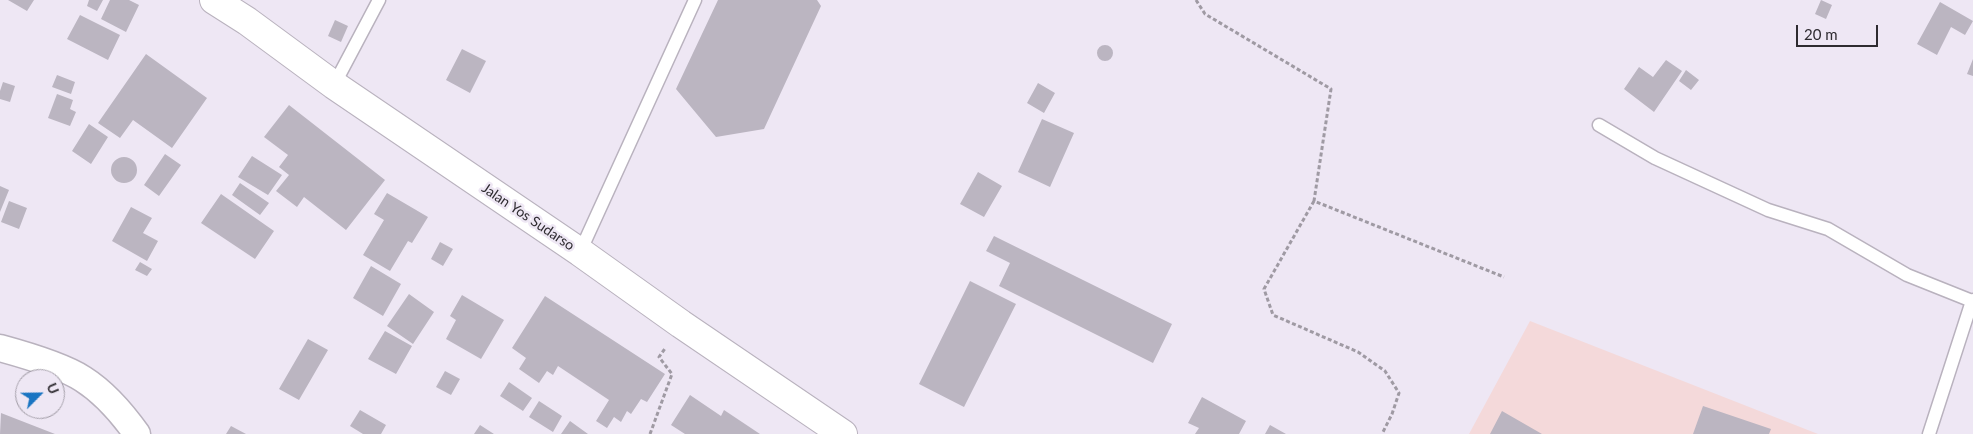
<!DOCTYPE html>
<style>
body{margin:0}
#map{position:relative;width:1973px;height:434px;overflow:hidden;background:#eee7f4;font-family:Lato,sans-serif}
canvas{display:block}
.north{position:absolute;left:15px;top:369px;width:50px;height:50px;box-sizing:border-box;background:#eee7f4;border:1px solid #a19ca6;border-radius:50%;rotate:67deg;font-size:14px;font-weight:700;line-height:20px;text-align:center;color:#2e2b30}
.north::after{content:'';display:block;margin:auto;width:18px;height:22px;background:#1a75c2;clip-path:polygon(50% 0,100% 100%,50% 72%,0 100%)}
.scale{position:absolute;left:1796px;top:25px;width:82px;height:22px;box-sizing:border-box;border:2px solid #2e2b30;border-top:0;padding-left:6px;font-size:15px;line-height:18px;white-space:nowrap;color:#2e2b30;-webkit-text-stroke:4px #eee7f4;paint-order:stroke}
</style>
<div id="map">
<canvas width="1973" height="434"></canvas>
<div class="north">U</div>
<div class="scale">20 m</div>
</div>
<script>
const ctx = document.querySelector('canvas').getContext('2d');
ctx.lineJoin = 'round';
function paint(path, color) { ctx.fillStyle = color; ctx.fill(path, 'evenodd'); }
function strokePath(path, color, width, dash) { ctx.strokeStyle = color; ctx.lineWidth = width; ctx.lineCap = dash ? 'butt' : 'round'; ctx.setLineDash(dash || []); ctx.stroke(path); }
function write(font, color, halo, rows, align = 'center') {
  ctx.font = font + ' Lato,sans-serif'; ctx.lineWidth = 5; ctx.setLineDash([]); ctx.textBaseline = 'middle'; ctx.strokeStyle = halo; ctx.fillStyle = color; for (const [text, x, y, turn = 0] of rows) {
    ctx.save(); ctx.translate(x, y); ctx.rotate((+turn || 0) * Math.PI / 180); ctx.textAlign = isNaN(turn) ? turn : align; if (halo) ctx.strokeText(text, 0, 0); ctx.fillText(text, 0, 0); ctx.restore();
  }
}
const education = new Path2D(`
 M1530 321 1818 434H1469Z`);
const building = new Path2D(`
 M8 0H34L27 11Z
 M89 0H103L97 11 87 6Z
 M110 0H129L139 5 126 32 101 19Z
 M718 0H817L821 6 764 129 716 137 676 89Z
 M1821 0 1832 5 1826 19 1815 14Z
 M1940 2 1973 21 1965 35 1951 27 1937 55 1917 44Z
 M80 15 120 35 108 60 67 39Z
 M335 20 348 26 341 42 328 36Z
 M1097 53a8 8 0 1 1 16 0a8 8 0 1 1-16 0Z
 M462 49 486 61 470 93 446 80Z
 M146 54 207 98 172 148 133 120 120 138 98 123Z
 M1973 59V76L1967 74Z
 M1666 60 1682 71 1654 112 1624 89 1639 67 1653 77Z
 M1686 70 1699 80 1691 90 1679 81Z
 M57 75 75 82 71 94 52 87Z
 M3 82 15 86 10 102 0 99V91Z
 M1038 83 1055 93 1044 113 1027 103Z
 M57 94 73 100 70 109 76 112 70 126 48 118Z
 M289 105 385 180 346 230 304 197 297 207 276 191 289 175 279 167 288 155 264 137Z
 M1042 119 1074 133 1050 187 1018 172Z
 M89 124 108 137 91 164 72 151Z
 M165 154 181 165 159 196 144 185Z
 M252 156 282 175 268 195 238 177Z
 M111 170a13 13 0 1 1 26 0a13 13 0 1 1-26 0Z
 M978 172 1002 186 984 217 960 204Z
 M240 183 269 203 260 215 232 195Z
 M0 186 9 190 0 212Z
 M387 193 428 217 412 243 408 241 390 271 363 255 384 220 374 214Z
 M221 194 274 231 255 259 201 223Z
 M9 201 27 208 19 229 1 222Z
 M131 207 152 218 143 233 158 241 147 261 112 241Z
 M994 236 1172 324 1153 363 999 286 1010 263 986 251Z
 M440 242 453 249 443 266 431 259Z
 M140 262 152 269 147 276 135 270Z
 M371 266 401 284 383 316 353 298Z
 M970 281 1016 304 964 407 919 384Z
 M409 294 434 312 413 344 387 326Z
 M462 295 504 320 481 359 446 339 456 320 450 316Z
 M545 296 665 374 647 402 641 399 631 414 627 411 621 422 614 417 607 428 596 421 609 400 558 366 553 375 547 371 539 383 519 369 526 358 512 348Z
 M385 331 412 346 396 374 368 359Z
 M308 339 328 350 299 400 279 389Z
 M445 371 460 379 451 395 436 387Z
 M509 382 532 398 523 411 500 396Z
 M690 395 721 416 724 410 760 434H685L671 425Z
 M1202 397 1246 421 1239 434H1195L1199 428 1188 423Z
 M539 401 562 416 553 432 529 417Z
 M1703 406 1771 429 1769 434H1693Z
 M360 410 386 425 381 434H363L350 426Z
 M1502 411 1542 434H1490Z
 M1 413 55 434H0Z
 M570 421 588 434H561Z
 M480 425 494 434H474Z
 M1270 425 1286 434H1265Z
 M231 426 246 434H226Z`);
const path = new Path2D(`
 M1196 0 1205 14 1331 89 1314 201 1504 277
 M1314 201 1264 289 1273 315 1358 352 1385 371 1399 393 1392 414 1382 434
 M650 434 672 374 659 357 666 347`);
const service = new Path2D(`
 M334 85 379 0
 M1599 125 1655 158 1768 210 1828 229 1907 275 1972 301 1973 300
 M580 252 695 0
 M1929 434 1972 301`);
const minor = new Path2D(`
 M0 348C22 354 65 367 83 379 105 393 122 413 137 434`);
const primary = new Path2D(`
 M214 0 247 21 334 85 580 252 681 324 843 434`);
const streetNames = [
 ["Jalan Yos Sudarso",528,217,34]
];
paint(education, '#f4d9da');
paint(building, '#bbb5c1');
strokePath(service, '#b9b2be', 15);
strokePath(minor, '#b9b2be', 29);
strokePath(primary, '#b9b2be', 30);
strokePath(path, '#9f9aa3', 3, [4, 2.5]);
strokePath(service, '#fff', 12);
strokePath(minor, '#fff', 26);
strokePath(primary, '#fff', 28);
write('14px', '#2e2b30', '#eee7f4', streetNames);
</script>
